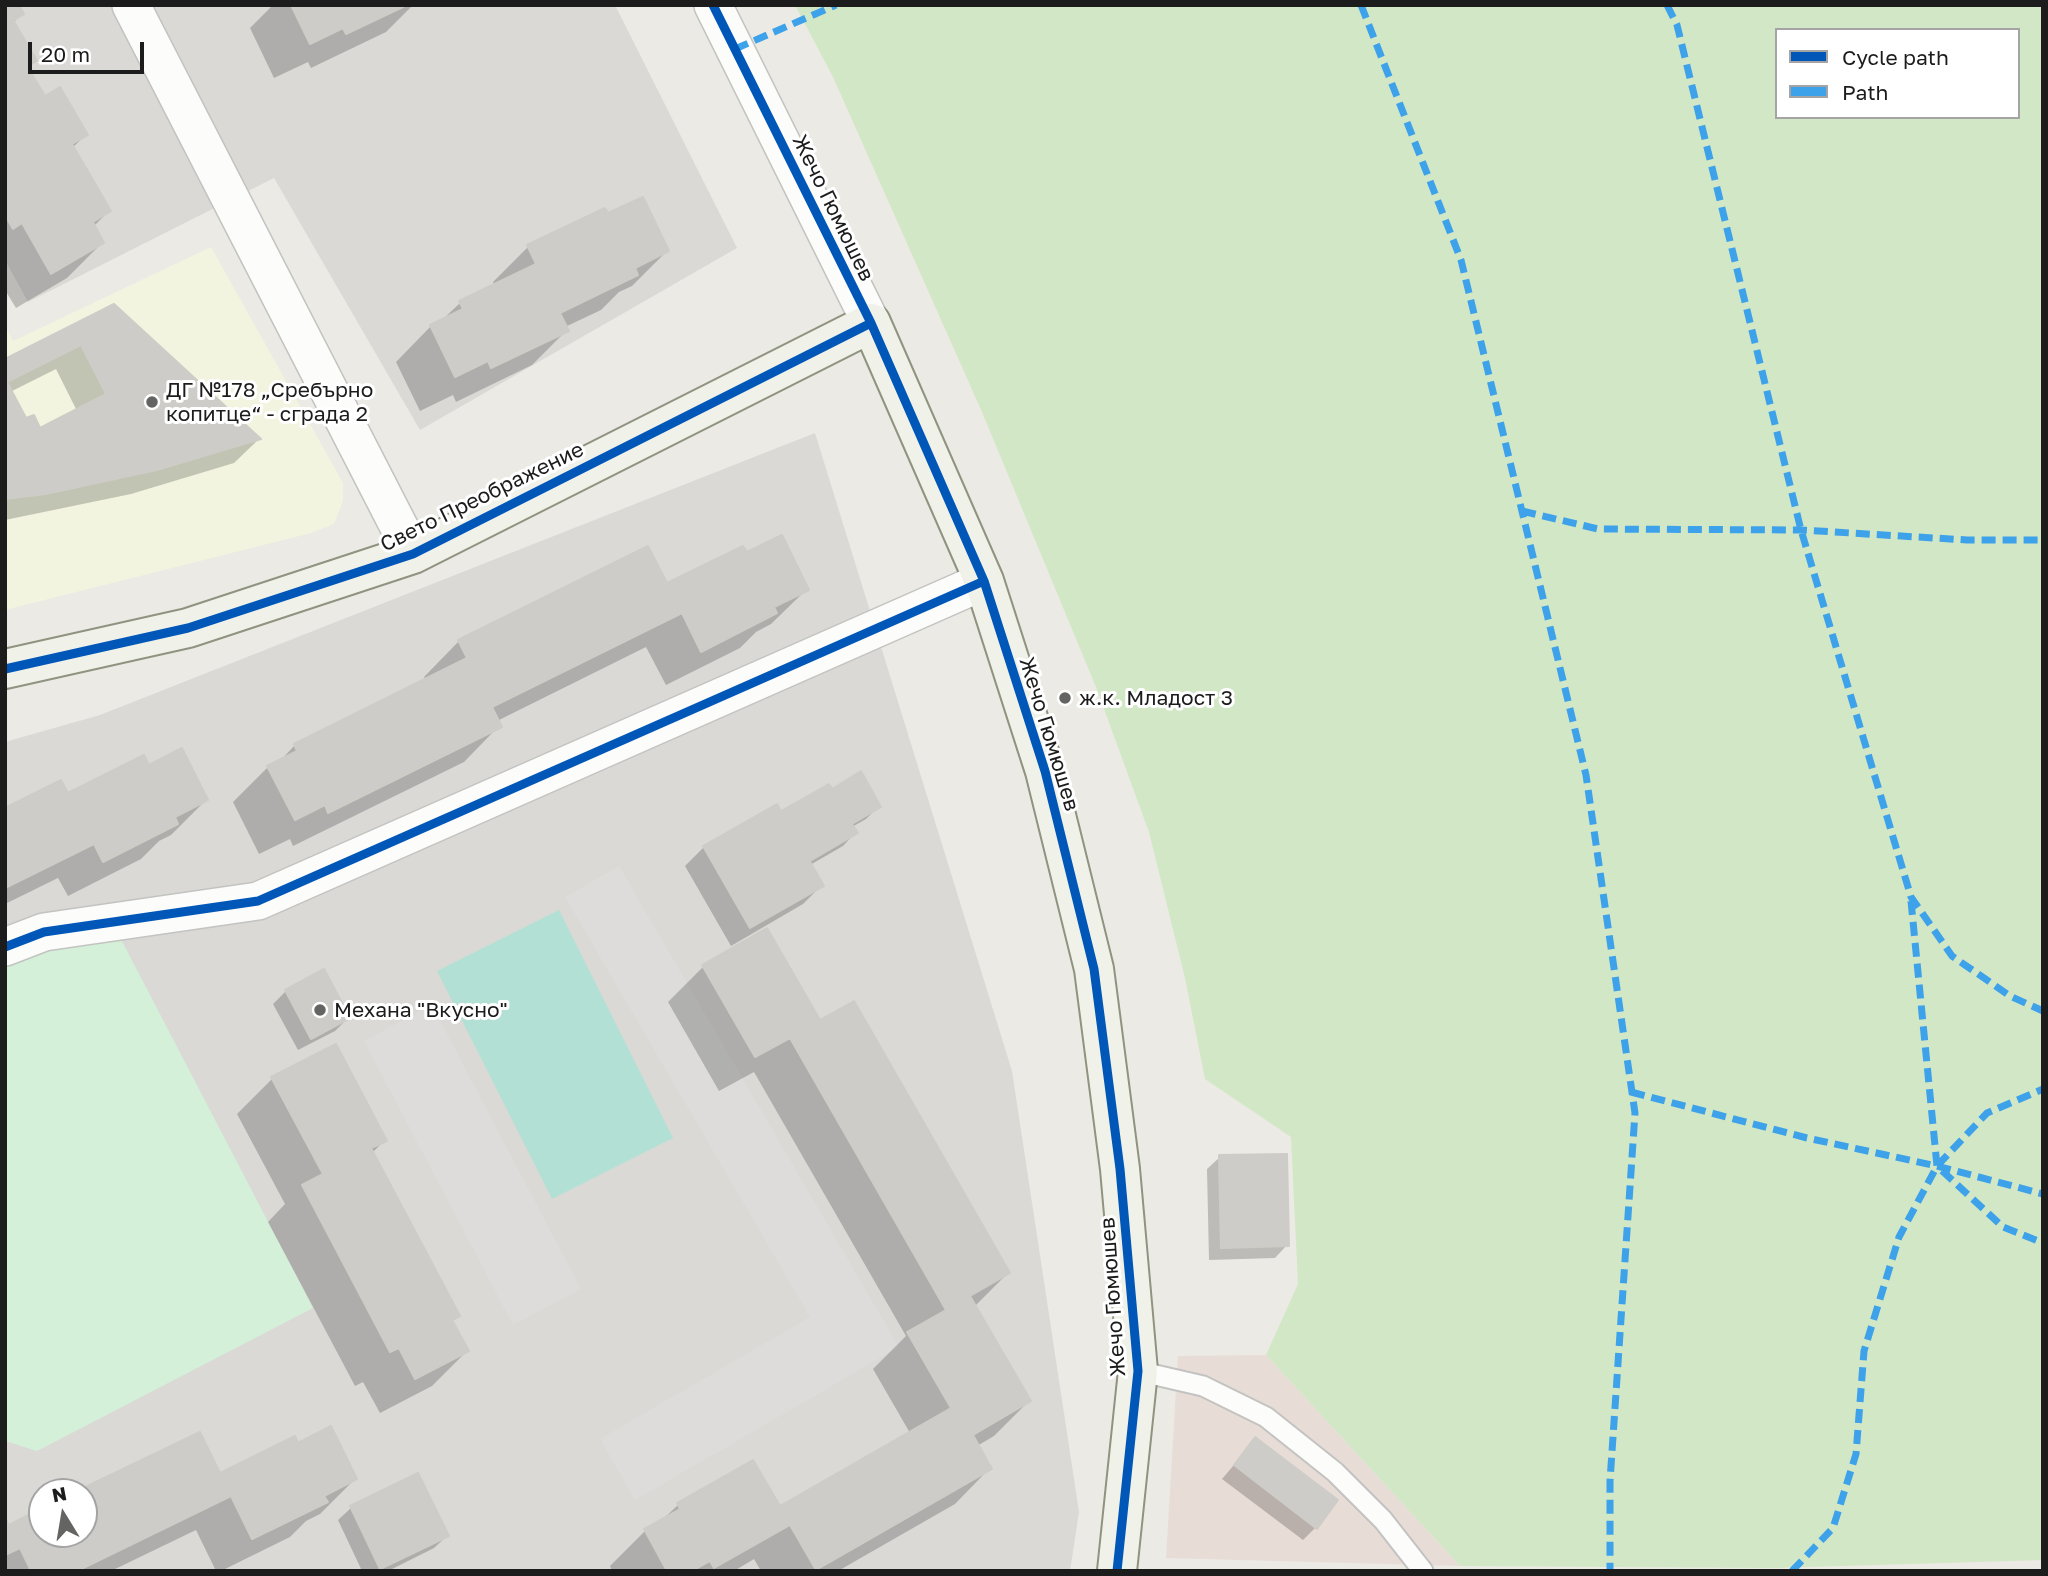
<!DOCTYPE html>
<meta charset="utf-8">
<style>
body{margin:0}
#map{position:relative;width:2048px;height:1576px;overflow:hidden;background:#ebeae5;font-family:"Golos Text",sans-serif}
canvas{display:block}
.frame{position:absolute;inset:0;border:7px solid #1c1c1c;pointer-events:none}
.legend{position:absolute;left:1775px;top:28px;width:245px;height:91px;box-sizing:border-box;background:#fff;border:2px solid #a4a4a4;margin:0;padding:9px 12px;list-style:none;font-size:21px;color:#1c1c1c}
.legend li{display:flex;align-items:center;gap:14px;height:35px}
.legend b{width:35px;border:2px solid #a4a4a4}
.north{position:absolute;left:28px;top:1478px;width:70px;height:70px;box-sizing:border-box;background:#fff;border:2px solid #a4a4a4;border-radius:50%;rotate:349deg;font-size:19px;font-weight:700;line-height:28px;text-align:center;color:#1c1c1c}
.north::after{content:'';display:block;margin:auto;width:24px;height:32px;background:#646462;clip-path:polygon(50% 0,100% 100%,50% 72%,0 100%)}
.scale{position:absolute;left:28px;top:42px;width:116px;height:32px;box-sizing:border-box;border:4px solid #1c1c1c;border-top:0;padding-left:9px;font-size:21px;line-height:24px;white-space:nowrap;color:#1c1c1c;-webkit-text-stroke:5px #fff;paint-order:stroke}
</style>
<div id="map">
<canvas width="2048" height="1576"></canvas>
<div class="frame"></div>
<ul class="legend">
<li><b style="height:9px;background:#0057b8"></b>Cycle path</li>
<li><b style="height:9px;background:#3da2ea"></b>Path</li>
</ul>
<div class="north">N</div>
<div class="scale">20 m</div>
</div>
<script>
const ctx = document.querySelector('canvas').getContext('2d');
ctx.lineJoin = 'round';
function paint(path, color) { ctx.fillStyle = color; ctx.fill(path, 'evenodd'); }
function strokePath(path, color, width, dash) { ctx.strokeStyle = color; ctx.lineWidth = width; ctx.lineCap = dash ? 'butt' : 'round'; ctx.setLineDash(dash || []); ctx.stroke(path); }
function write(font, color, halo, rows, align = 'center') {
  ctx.font = font + ' "Golos Text",sans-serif'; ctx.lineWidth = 6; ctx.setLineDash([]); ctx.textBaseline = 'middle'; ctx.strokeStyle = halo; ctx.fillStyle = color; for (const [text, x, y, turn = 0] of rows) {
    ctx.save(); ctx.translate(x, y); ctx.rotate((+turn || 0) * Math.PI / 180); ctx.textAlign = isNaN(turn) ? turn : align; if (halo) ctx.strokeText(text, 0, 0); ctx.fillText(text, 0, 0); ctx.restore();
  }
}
const residential = new Path2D(`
 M5 5H615L737 248 420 430 274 178 28 302 5 260Z
 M815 433 1012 1071 1079 1512 1070 1571H5V742L100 715ZM42 1492H84V1534H42Z`);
const commercial = new Path2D(`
 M1266 1355 1460 1566 1166 1558 1178 1356Z`);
const education = new Path2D(`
 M211 247 343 483V501L334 524 311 533 5 610V325L13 341Z`);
const grass = new Path2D(`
 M795 5H2043V1560L1776 1568 1460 1566 1266 1355 1298 1284 1291 1137 1205 1079 1185 978 1149 832 1096 687 982 412 833 77ZM1777 30H2018V117H1777Z`);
const park = new Path2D(`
 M112 922 313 1308 37 1451 5 1441V947Z`);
const pitch = new Path2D(`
 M559 910 673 1138 552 1199 437 971Z`);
const parking = new Path2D(`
 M619 866 899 1347 635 1500 600 1439 810 1317 565 897Z
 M432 1005 581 1289 513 1325 364 1041Z`);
const shadow = new Path2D(`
 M5 5 22 13 13 23 35 60 27 68 44 99 86 135 72 148 109 211 93 227 102 243 67 278 16 308 5 290Z
 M273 5H413L386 32 311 68 308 62 274 78 250 28Z
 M607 216 667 251 632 286 619 292 601 310 565 327 567 330 532 365 456 402 453 395 420 411 396 362 431 326 441 321 460 303 495 286 493 282 528 247Z
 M113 306 259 439 234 463 131 494 5 520V361ZM56 369 77 411 39 430 25 421 10 392Z
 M746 554 807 589 771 624 756 632 740 648 666 685 646 647 497 721 499 726 464 762 293 846 290 839 259 854 233 802 268 767 278 763 295 745 426 680 424 677 459 641 666 586Z
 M148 767 206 800 171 835 159 841 141 859 68 896 58 878 5 904V810L67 796Z
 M829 787 831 791 879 806 866 819 852 827 855 833 843 846 810 865 822 885 803 904 731 946 685 866 704 847 780 814Z
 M767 930 820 1022 1008 1273 974 1307 1029 1401 994 1436 977 1446 990 1468 955 1504 838 1571H761L754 1559 734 1571H612L610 1566 645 1531 661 1521 678 1505 752 1462 779 1508 910 1433 873 1369 906 1336 754 1072 719 1091 668 1002 703 967Z
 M286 991 348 1018 335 1031 298 1050 273 1004Z
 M272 1079 385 1140 372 1153 458 1316 451 1322 467 1351 432 1386 380 1413 363 1382 355 1386 268 1222 285 1204 237 1114Z
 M1220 1157 1287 1245 1275 1258 1209 1260 1207 1169Z
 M1256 1439 1315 1528 1303 1540 1222 1479Z
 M297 1445 355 1479 320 1514 306 1521 290 1537 221 1571H216L196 1530 111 1571H5V1522L8 1527 42 1511V1534H84V1492H80L219 1475Z
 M417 1475 447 1536 434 1548 388 1571H362L338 1520 351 1508Z`);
const building = new Path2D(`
 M5 5H19L24 14 13 20 37 61 27 66 45 96 60 87 88 135 72 144 111 211 93 222 104 243 51 274 22 223 13 229 5 215Z
 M291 5H407L346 34 343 28 310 44Z
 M643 197 669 251 635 268 638 275 560 313 569 331 491 368 488 361 455 377 430 325 463 309 459 301 536 264 527 245 605 208 608 213Z
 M114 304 261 439 157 470 46 494 5 499V359ZM81 345 106 394 40 428 34 415 26 418 7 382Z
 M782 535 809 590 774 607 777 613 701 652 682 613 492 707 502 727 328 813 325 805 295 820 267 766 297 751 294 744 467 658 458 640 648 546 667 583 743 546 747 552Z
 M182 748 208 800 175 817 178 824 103 862 94 844 5 888V808L61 780 68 793 144 755 149 765Z
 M861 771 881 807 852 824 858 833 810 861 781 811 829 784 832 789Z
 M777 804 824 886 750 928 703 846Z
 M767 928 820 1020 854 1001 1010 1273 970 1296 1031 1401 973 1435 992 1469 816 1570 790 1525 714 1568 710 1561 692 1571H667L644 1529 680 1509 677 1503 753 1460 780 1506 951 1408 907 1332 946 1310 790 1038 755 1057 702 965Z
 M324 969 350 1018 311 1039 285 990Z
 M336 1044 387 1141 371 1148 460 1316 452 1320 469 1351 415 1379 399 1348 390 1352 302 1185 323 1174 271 1077Z
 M1287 1154 1289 1246 1221 1248 1219 1155Z
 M331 1426 357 1479 324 1496 328 1502 252 1539 231 1496 77 1571H31L20 1548 5 1555V1518L9 1525 42 1508V1534H84V1492H75L200 1432 220 1473 295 1436 298 1443Z
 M1255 1437 1338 1500 1317 1529 1234 1465Z
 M418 1473 449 1536 380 1569 350 1506Z`);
const lane = new Path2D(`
 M1138 1371 1203 1386 1266 1417 1335 1472 1383 1520 1423 1571`);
const street = new Path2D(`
 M131 5 413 554
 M713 5 871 323
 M5 947 44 932 258 901 984 581`);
const secondary = new Path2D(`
 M5 669 188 628 413 554 871 323 984 581 1045 771 1094 969 1120 1169 1138 1371 1117 1571`);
const quiet = new Path2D(`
 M1361 5 1461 260 1586 775 1635 1113 1610 1481V1571
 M1667 5 1677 25 1801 530 1911 897 1952 956 2010 996 2043 1011
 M735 49 836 5
 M1522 511 1598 529 1801 530 1967 540H2043
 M1911 901 1937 1166 2003 1227 2043 1243
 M1631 1092 1807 1138 1937 1166 2043 1194
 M1792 1571 1833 1528 1856 1454 1864 1351 1899 1237 1937 1166 1987 1113 2043 1089`);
const cycleway = new Path2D(`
 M713 5 871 323 984 581 1045 771 1094 969 1120 1169 1138 1371 1117 1571
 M5 669 188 628 413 554 871 323
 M5 947 44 932 258 901 984 581`);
const markers = [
 [152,402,7,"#646462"],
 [1065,698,7,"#646462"],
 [320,1010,7,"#646462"]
];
const streetNames = [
 ["Жечо Гюмюшев",833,208,64],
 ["Свето Преображение",482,497,-26],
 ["Жечо Гюмюшев",1049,734,73],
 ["Жечо Гюмюшев",1113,1297,-94]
];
const poiNames = [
 ["ДГ №178 „Сребърно",166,390],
 ["копитце“ - сграда 2",166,414],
 ["ж.к. Младост 3",1079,698],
 ["Механа \"Вкусно\"",334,1010]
];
paint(residential, '#dad9d6');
paint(commercial, '#e8dcd7');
paint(education, '#f2f4e0');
paint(grass, '#d2e7c5');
paint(park, '#d4f0d9');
paint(pitch, '#b3e0d4');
paint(parking, '#dddcda');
paint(shadow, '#0003');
paint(building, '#cdccc8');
strokePath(building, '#ceccc7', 2);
strokePath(lane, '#c3c3c1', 23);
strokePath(street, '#c3c3c1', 40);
strokePath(secondary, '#8f937f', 42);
strokePath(lane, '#fcfcfb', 19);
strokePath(street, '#fcfcfb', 37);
strokePath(secondary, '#f0f2ea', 38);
strokePath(quiet, '#3da2ea', 7, [14, 7]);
strokePath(cycleway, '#0057b8', 9);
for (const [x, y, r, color] of markers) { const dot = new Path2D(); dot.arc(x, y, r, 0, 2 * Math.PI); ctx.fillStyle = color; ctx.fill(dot); strokePath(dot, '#fff', 2.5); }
write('21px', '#1c1c1c', '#fff', streetNames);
write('21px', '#1c1c1c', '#fff', poiNames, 'left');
</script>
